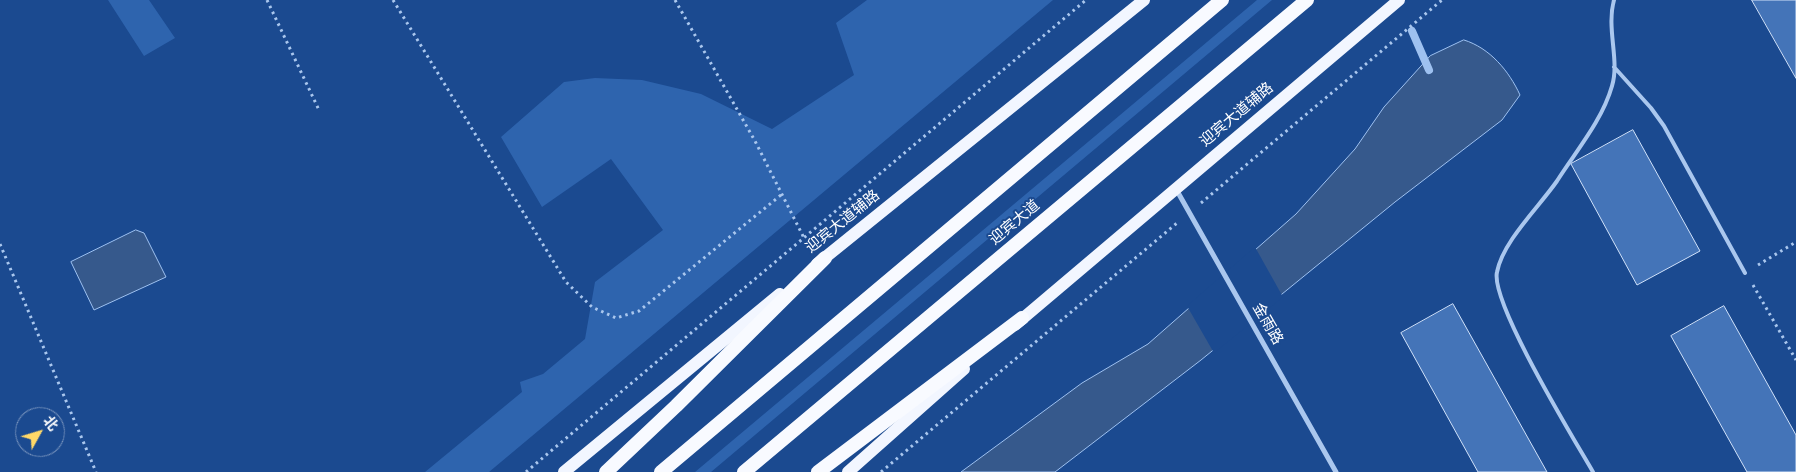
<!DOCTYPE html>
<meta charset="utf-8">
<style>
body{margin:0}
#map{position:relative;width:1796px;height:472px;overflow:hidden;background:#1b4a90;font-family:"DejaVu Sans","Noto Sans SC",sans-serif}
canvas{display:block}
.north{position:absolute;left:15px;top:407px;width:50px;height:50px;box-sizing:border-box;background:#1b4a90;border:1px solid #7692bc;border-radius:50%;rotate:51deg;font-size:14px;font-weight:700;line-height:20px;text-align:center;color:#fff}
.north::after{content:'';display:block;margin:auto;width:18px;height:22px;background:#ffd868;clip-path:polygon(50% 0,100% 100%,50% 72%,0 100%)}
</style>
<div id="map">
<canvas width="1796" height="472"></canvas>
<div class="north">北</div>
</div>
<script>
const ctx = document.querySelector('canvas').getContext('2d');
ctx.lineJoin = 'round';
function paint(path, color) { ctx.fillStyle = color; ctx.fill(path, 'evenodd'); }
function strokePath(path, color, width, dash) { ctx.strokeStyle = color; ctx.lineWidth = width; ctx.lineCap = dash ? 'butt' : 'round'; ctx.setLineDash(dash || []); ctx.stroke(path); }
function write(font, color, halo, rows, align = 'center') {
  ctx.font = font + ' "DejaVu Sans","Noto Sans SC",sans-serif'; ctx.lineWidth = 4; ctx.setLineDash([]); ctx.textBaseline = 'middle'; ctx.strokeStyle = halo; ctx.fillStyle = color; for (const [text, x, y, turn = 0] of rows) {
    ctx.save(); ctx.translate(x, y); ctx.rotate((+turn || 0) * Math.PI / 180); ctx.textAlign = isNaN(turn) ? turn : align; if (halo) ctx.strokeText(text, 0, 0); ctx.fillText(text, 0, 0); ctx.restore();
  }
}
const green = new Path2D(`
 M108 0H149L175 38 144 56Z
 M867 0H1053L489 472H425L522 392 520 382 543 374 585 339 595 282 663 230 611 159 542 207 501 137 564 82 595 78 642 80 701 94 772 129 854 75 836 23Z
 M1257 0H1272L711 472H695Z`);
const water = new Path2D(`
 M1464 40C1490 48 1509 71 1520 95L1502 120 1395 202 1201 360 1055 472H961L1082 383 1148 344 1296 214 1355 149 1384 107 1430 56Z
 M136 230 144 233 166 277 94 310 71 262Z`);
const pier = new Path2D(`
 M1255 247 1283 297 1214 353 1187 306Z`);
const stream = new Path2D(`
 M1412 31 1429 70`);
const building = new Path2D(`
 M1752 0H1796V78Z
 M1633 130 1700 251 1637 285 1571 164Z
 M1453 304 1547 472H1478L1401 333Z
 M1724 306 1796 435V472H1747L1671 336Z`);
const path = new Path2D(`
 M267 0 319 110
 M393 0 566 282 592 307 616 318 639 311 781 195
 M675 0 755 141 804 238
 M1201 203 1442 0
 M0 244 96 472
 M1758 265 1796 242
 M1753 285 1796 360
 M526 472 1086 0
 M881 472 1177 223`);
const service = new Path2D(`
 M1614 67 1651 108 1664 126 1745 273
 M1593 472C1574 439 1490 302 1497 272 1503 241 1539 207 1557 181 1576 151 1602 121 1612 86 1620 60 1606 29 1614 0`);
const minor = new Path2D(`
 M1176 189 1336 472`);
const primary = new Path2D(`
 M817 264 1144 0
 M1015 325 1399 0
 M564 472 780 294
 M848 472 964 369`);
const trunk = new Path2D(`
 M606 472 676 406 825 258
 M661 472 1222 0
 M744 472 1307 0
 M818 472 1022 318`);
const streetNames = [
 ["迎宾大道辅路",1237,115,-40],
 ["迎宾大道辅路",843,222,-39],
 ["迎宾大道",1015,223,-40],
 ["金雨路",1267,324,60]
];
paint(green, '#2e64ae');
paint(water, '#36598c');
strokePath(water, '#9ec1f0', 1);
paint(pier, '#1b4a90');
strokePath(stream, '#9ec1f0', 8);
paint(building, '#4474b8');
strokePath(building, '#d1e2fa', 1);
strokePath(path, '#aac7ee', 3, [2.5, 4]);
strokePath(service, '#aac7ee', 4);
strokePath(minor, '#aac7ee', 5);
strokePath(primary, '#f2f6ff', 12);
strokePath(trunk, '#f8faff', 14);
write('15px', '#fff', '#1b4a90', streetNames);
</script>
